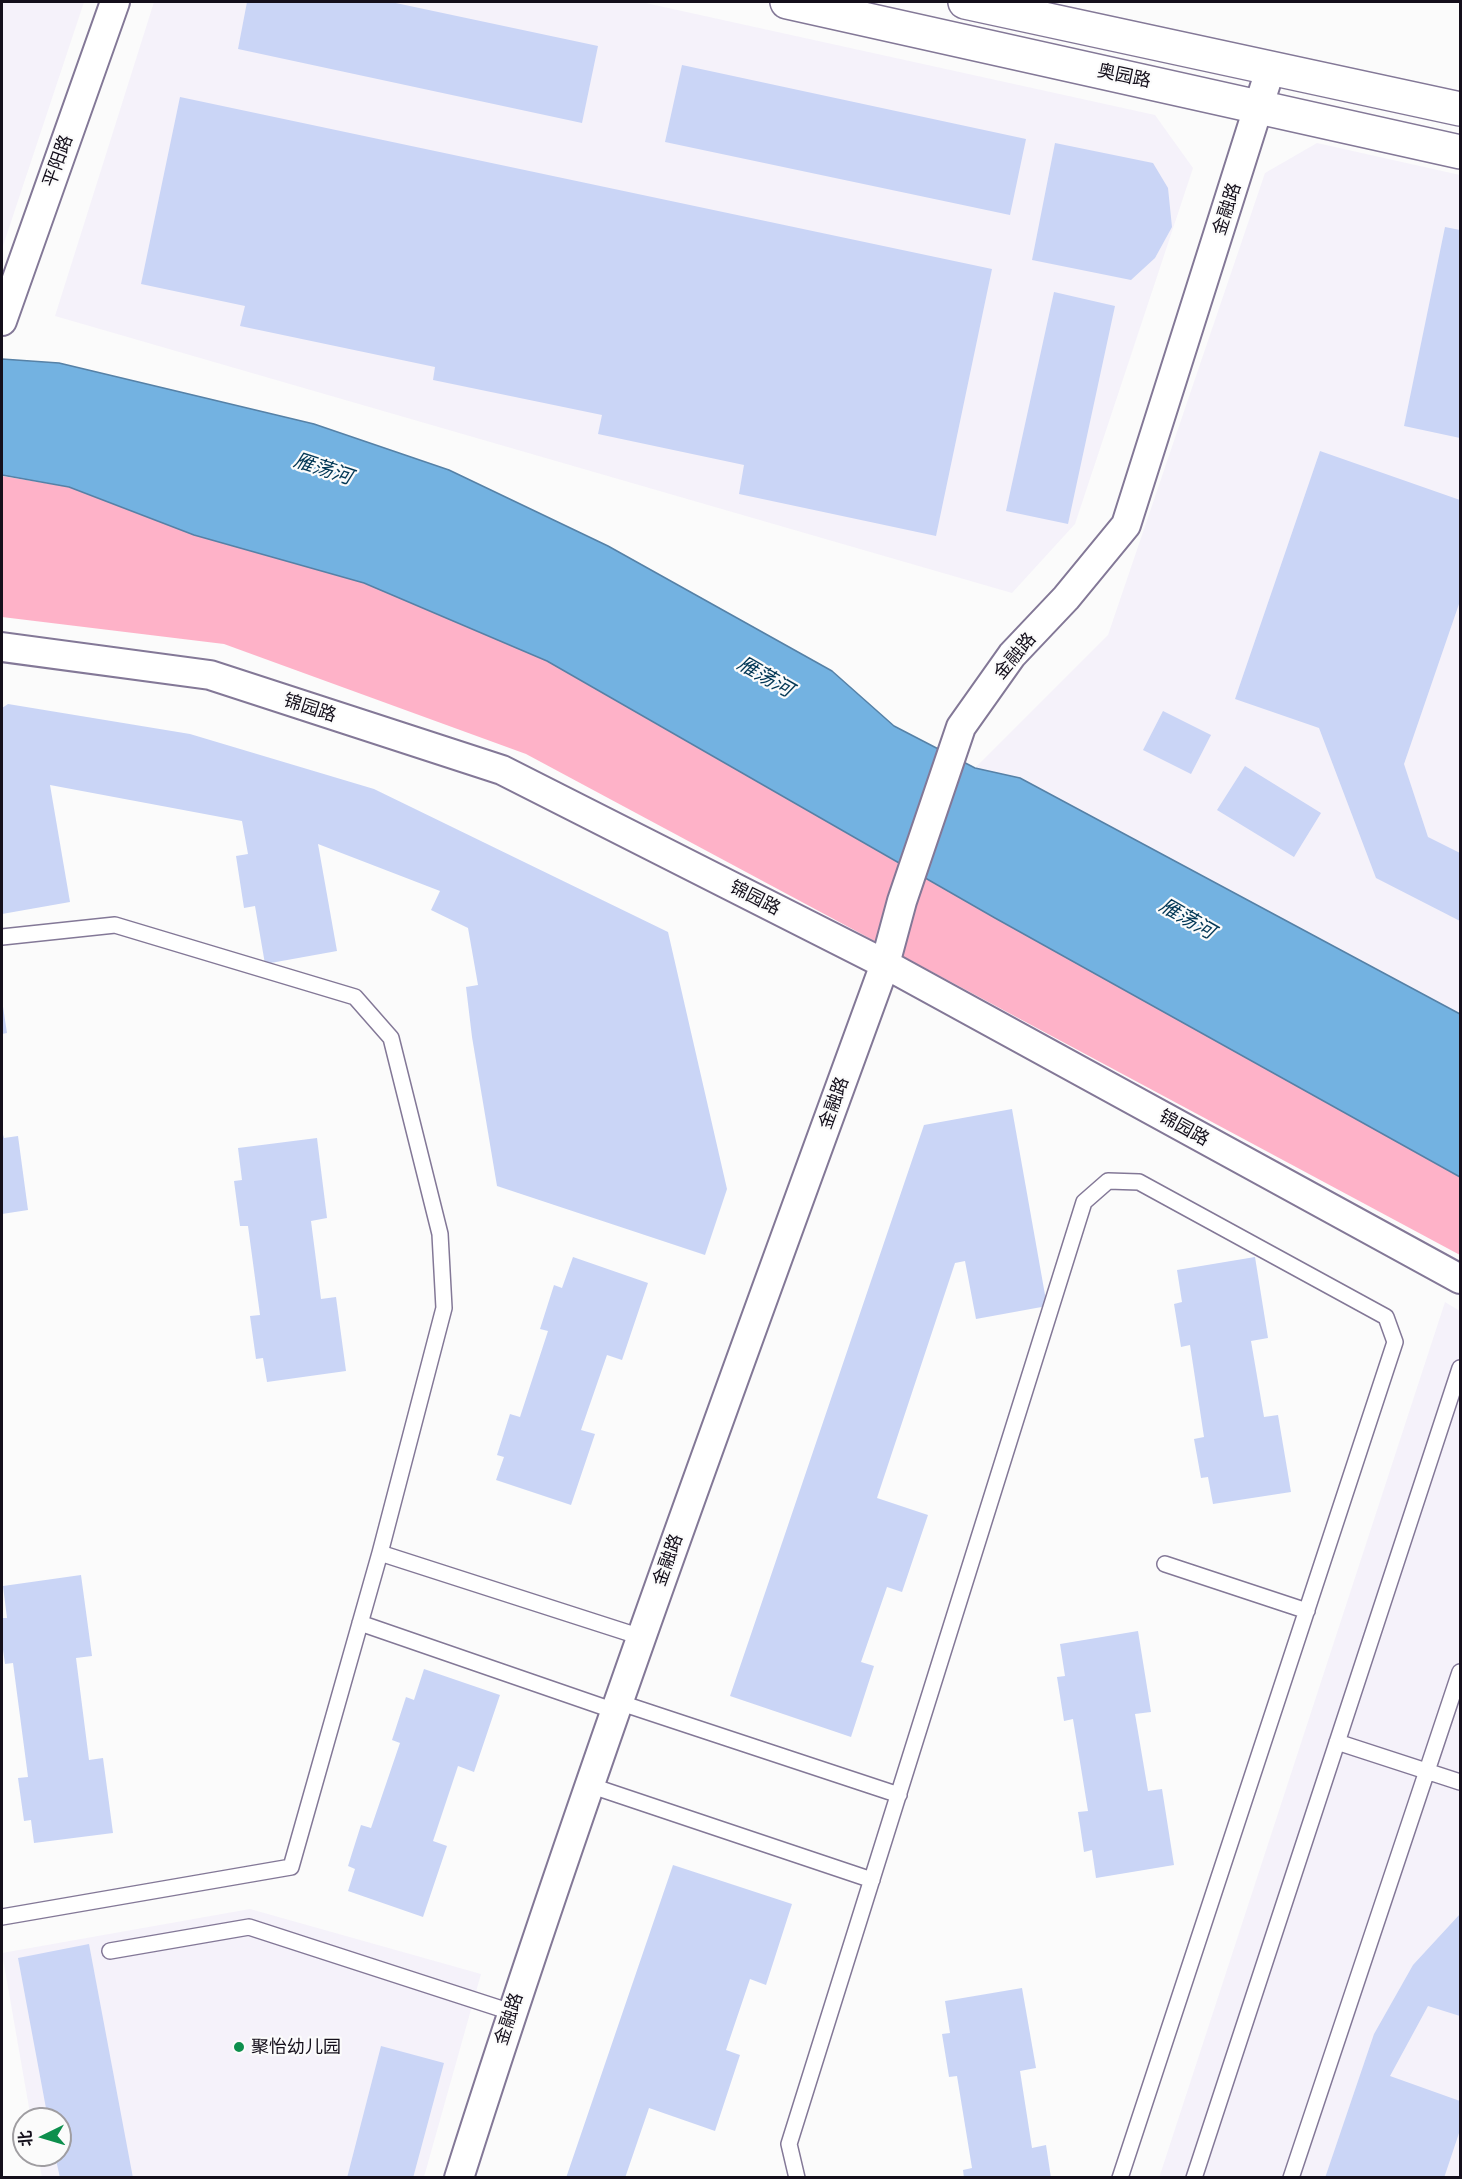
<!DOCTYPE html>
<meta charset="utf-8">
<style>
body{margin:0}
#map{position:relative;width:1462px;height:2179px;overflow:hidden;background:#fbfbfb;font-family:"Public Sans","Noto Sans SC",sans-serif}
canvas{display:block}
.frame{position:absolute;inset:0;border:3px solid #140f1b;pointer-events:none}
.north{position:absolute;left:12px;top:2107px;width:60px;height:60px;box-sizing:border-box;background:#fbfbfb;border:2px solid #9f9da1;border-radius:50%;rotate:265deg;font-size:16px;font-weight:700;line-height:24px;text-align:center;color:#140f1b}
.north::after{content:'';display:block;margin:auto;width:21px;height:27px;background:#0d8f4d;clip-path:polygon(50% 0,100% 100%,50% 72%,0 100%)}
</style>
<div id="map">
<canvas width="1462" height="2179"></canvas>
<div class="frame"></div>
<div class="north">北</div>
</div>
<script>
const ctx = document.querySelector('canvas').getContext('2d');
ctx.lineJoin = 'round';
function paint(path, color) { ctx.fillStyle = color; ctx.fill(path, 'evenodd'); }
function strokePath(path, color, width, dash) { ctx.strokeStyle = color; ctx.lineWidth = width; ctx.lineCap = dash ? 'butt' : 'round'; ctx.setLineDash(dash || []); ctx.stroke(path); }
function write(font, color, halo, rows, align = 'center') {
  ctx.font = font + ' "Public Sans","Noto Sans SC",sans-serif'; ctx.lineWidth = 4.5; ctx.setLineDash([]); ctx.textBaseline = 'middle'; ctx.strokeStyle = halo; ctx.fillStyle = color; for (const [text, x, y, turn = 0] of rows) {
    ctx.save(); ctx.translate(x, y); ctx.rotate((+turn || 0) * Math.PI / 180); ctx.textAlign = isNaN(turn) ? turn : align; if (halo) ctx.strokeText(text, 0, 0); ctx.fillText(text, 0, 0); ctx.restore();
  }
}
const built = new Path2D(`
 M2 2H84L2 249Z
 M154 2H641L1155 115 1193 168 1075 524 1012 593 55 316Z
 M1317 143 1460 175V1014L1020 778 975 768 1108 635 1265 173Z
 M1445 1302 1460 1311V2177L1159 2178Z
 M250 1909 481 1974 424 2177 42 2178 38 2155H60V2119H31L2 1953Z`);
const green = new Path2D(`
 M2 476 69 487 194 535 364 583 547 661 995 918 1460 1177V1255L526 754 224 644 2 617Z`);
const water = new Path2D(`
 M2 359 59 363 314 424 449 470 608 546 832 671 894 726 975 768 1020 778 1460 1014V1177L995 918 547 661 364 583 194 535 69 487 2 475Z`);
const building = new Path2D(`
 M247 2H391L598 46 582 123 238 49Z
 M682 65 1026 139 1010 215 665 142Z
 M180 97 992 269 936 536 739 494 744 465 598 434 602 415 433 380 435 367 240 326 245 306 141 284Z
 M1055 143 1153 163 1168 188 1172 227 1155 258 1131 280 1032 260Z
 M1445 227 1460 230V438L1404 426Z
 M1054 292 1115 306 1068 524 1006 511Z
 M1320 451 1460 500V601L1404 764 1428 837 1460 853V921L1376 878 1319 728 1235 699Z
 M8 704 190 734 374 789 668 932 727 1189 705 1255 497 1186 472 1037 466 987 478 985 468 928 431 910 440 891 318 844 337 951 265 964 255 906 244 908 236 856 248 854 242 821 50 785 70 902 2 914V708Z
 M1163 711 1211 735 1191 774 1143 750Z
 M1245 766 1321 813 1294 857 1217 810Z
 M2 1000 7 1033 2 1034Z
 M1012 1109 1047 1306 976 1319 965 1261 955 1263 877 1498 928 1515 902 1592 887 1587 861 1662 874 1666 851 1737 730 1696 924 1125Z
 M2 1131 4 1138 18 1136 28 1210 2 1214Z
 M317 1138 327 1218 311 1221 321 1299 336 1297 346 1371 267 1382 263 1358 256 1359 250 1316 260 1315 248 1226H240L234 1181 242 1180 238 1148Z
 M573 1257 648 1283 622 1360 607 1355 581 1430 595 1434 571 1505 496 1480 504 1457 497 1455 510 1414 520 1417 548 1331 540 1329 554 1285 562 1288Z
 M1255 1257 1268 1338 1251 1341 1264 1417 1278 1415 1291 1492 1213 1504 1208 1477 1201 1478 1194 1439 1204 1437 1190 1345 1181 1347 1174 1304 1182 1302 1177 1270Z
 M81 1575 92 1656 76 1658 89 1760 103 1758 113 1833 34 1843 31 1820 24 1821 18 1778 28 1777 13 1663 5 1664 2 1642V1618H7L3 1586Z
 M1138 1631 1151 1712 1135 1714 1148 1791 1162 1789 1174 1865 1096 1878 1092 1850 1084 1852 1078 1812 1088 1811 1073 1719 1064 1721 1057 1677 1065 1676 1060 1644Z
 M424 1669 500 1695 474 1772 458 1766 433 1841 447 1846 423 1917 348 1891 355 1869 348 1866 361 1825 371 1828 400 1743 392 1740 406 1697 414 1700Z
 M673 1865 792 1904 766 1985 750 1979 726 2050 740 2055 715 2131 649 2108 625 2178H566Z
 M1460 1914V2016L1428 2006 1390 2076 1460 2101V2130L1444 2178H1325L1374 2034 1413 1965Z
 M89 1944 133 2178H60L55 2155H60V2119H48L18 1958Z
 M1022 1988 1036 2068 1020 2071 1032 2148 1046 2145 1051 2178H964L963 2170 972 2168 957 2076 949 2077 942 2034 950 2033 945 2001Z
 M381 2046 444 2063 413 2178H347Z`);
const service = new Path2D(`
 M2 937 115 925 355 997 391 1038 440 1234 444 1308 380 1553 291 1867 2 1917
 M380 1553 641 1637
 M1165 1564 1307 1611
 M360 1623 615 1711
 M618 1702 899 1795
 M1337 1742 1460 1782
 M589 1785 872 1880
 M110 1951 249 1927 511 2012
 M797 2178 789 2144 1084 1202 1108 1181 1139 1182 1386 1317 1395 1342 1120 2178
 M1194 2178 1460 1368
 M1291 2178 1460 1672`);
const minor = new Path2D(`
 M2 321 115 2
 M2 647 210 675 502 770 885 964 1460 1279
 M459 2178C589 1769 738 1367 885 964L902 901 961 727 1012 655 1066 598 1126 525 1271 67`);
const tertiary = new Path2D(`
 M787 2 1460 152
 M965 2 1460 109`);
const markers = [
 [239,2047,6,"#0d8f4d"]
];
const streetNames = [
 ["奥园路",1124,76,12],
 ["平阳路",58,161,-70],
 ["金融路",1227,209,-72],
 ["金融路",1015,656,-50],
 ["锦园路",310,708,18],
 ["锦园路",755,898,27],
 ["金融路",834,1103,-70],
 ["锦园路",1184,1128,29],
 ["金融路",668,1560,-70],
 ["金融路",509,2019,-72]
];
const poiNames = [
 ["聚怡幼儿园",251,2047]
];
const waterNames = [
 ["雁荡河",323,469,18],
 ["雁荡河",765,677,30],
 ["雁荡河",1187,919,30]
];
paint(built, '#f5f2fa');
paint(green, '#feb2c8');
paint(water, '#73b2e1');
strokePath(water, '#5681a6', 1.5);
paint(building, '#cad5f6');
strokePath(service, '#837897', 18);
strokePath(minor, '#837897', 32);
strokePath(tertiary, '#837897', 36);
strokePath(service, '#fff', 15);
strokePath(minor, '#fff', 28);
strokePath(tertiary, '#fff', 33);
for (const [x, y, r, color] of markers) { const dot = new Path2D(); dot.arc(x, y, r, 0, 2 * Math.PI); ctx.fillStyle = color; ctx.fill(dot); strokePath(dot, '#fbfbfb', 2); }
write('18px', '#140f1b', '#fbfbfb', streetNames);
write('18px', '#140f1b', '#fbfbfb', poiNames, 'left');
write('italic 20px', '#023755', '#fbfbfb', waterNames);
</script>
